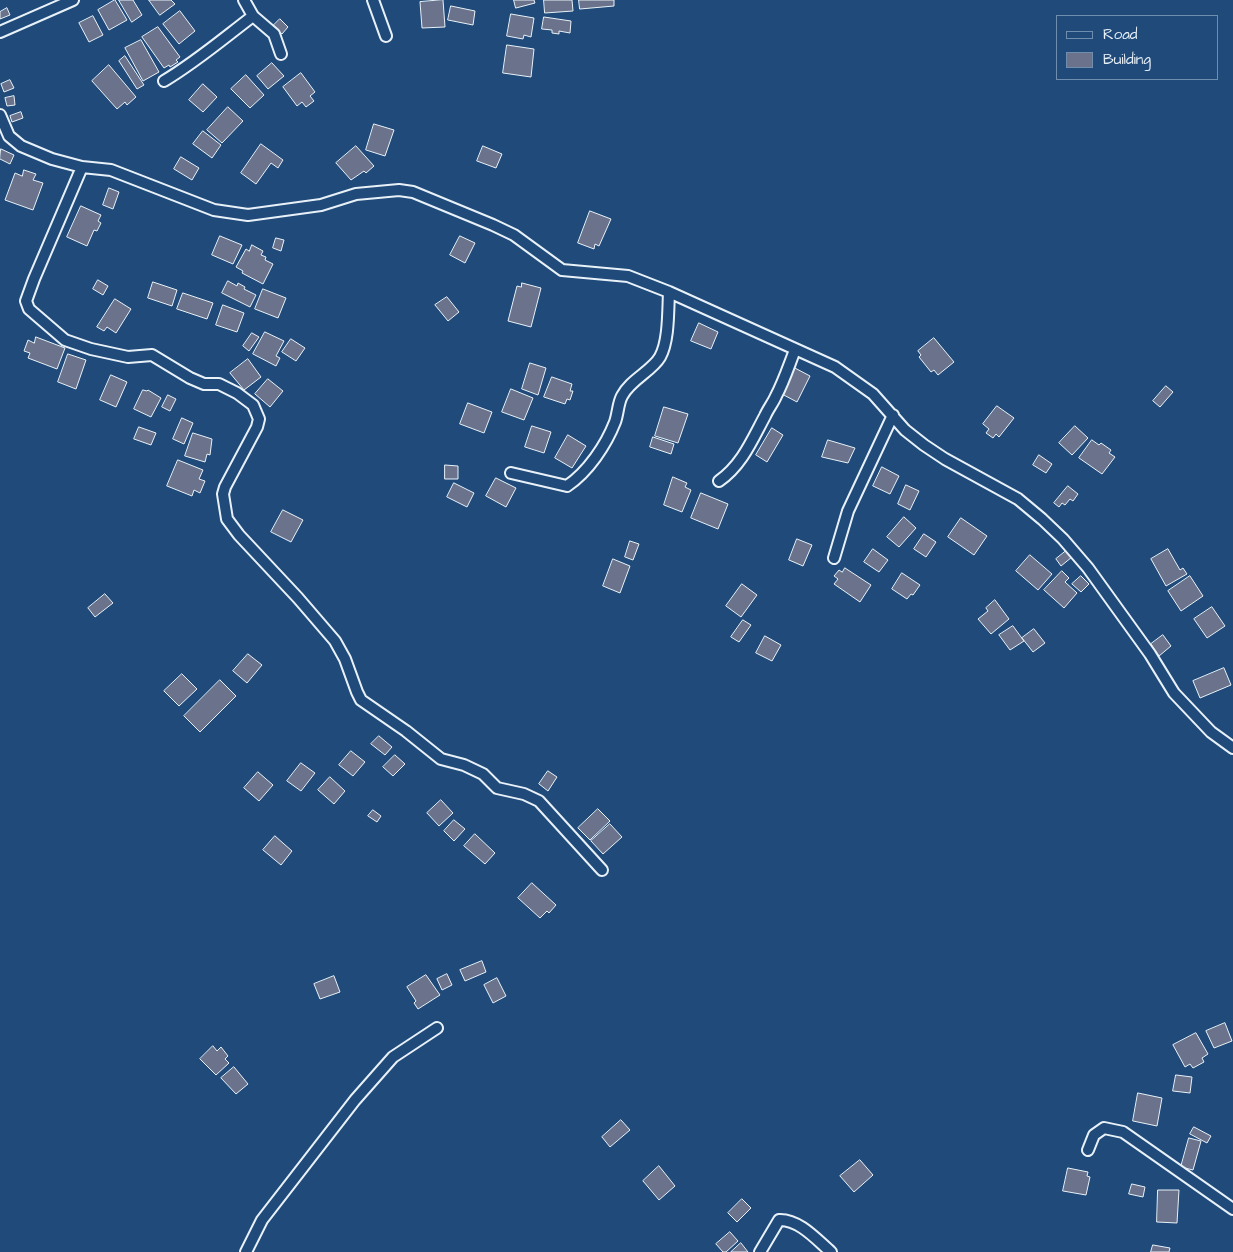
<!DOCTYPE html>
<style>
body{margin:0}
#map{position:relative;width:1233px;height:1252px;overflow:hidden;background:#1f4a7a;font-family:"Architects Daughter",sans-serif}
canvas{display:block}
.legend{position:absolute;left:1056px;top:15px;width:162px;height:65px;box-sizing:border-box;background:#1f4a7a;border:1px solid #6f8dac;margin:0;padding:6px 9px;list-style:none;font-size:15px;color:#e8f1f8}
.legend li{display:flex;align-items:center;gap:10px;height:25px}
.legend b{width:25px;border:1px solid #6f8dac}
</style>
<div id="map">
<canvas width="1233" height="1252"></canvas>
<ul class="legend">
<li><b style="height:6px;background:#1f4a7a"></b>Road</li>
<li><b style="height:14px;background:#6a738b"></b>Building</li>
</ul>
</div>
<script>
const ctx = document.querySelector('canvas').getContext('2d');
ctx.lineJoin = 'round';
function paint(path, color) { ctx.fillStyle = color; ctx.fill(path, 'evenodd'); }
function strokePath(path, color, width, dash) { ctx.strokeStyle = color; ctx.lineWidth = width; ctx.lineCap = dash ? 'butt' : 'round'; ctx.setLineDash(dash || []); ctx.stroke(path); }
const building = new Path2D(`
 M115 0 127 20 109 30 98 10Z
 M119 0H133L142 15 132 22Z
 M149 0H171L175 4 160 15Z
 M443 0 445 27 422 28 420 2Z
 M514 0H534L535 3 516 8Z
 M544 0H572L573 11 545 13Z
 M579 0H614V6L580 9Z
 M451 6 475 11 473 25 448 20Z
 M7 8 10 15 0 19V12Z
 M180 11 195 31 179 44 163 24Z
 M511 14 534 18 531 37 524 35 523 39 507 36Z
 M93 16 103 35 89 42 79 23Z
 M544 17 571 21 570 33 559 31V34L552 33V30L542 29Z
 M280 19 288 27 282 34 273 26Z
 M158 27 180 57 176 60 178 62 170 67 169 65 164 68 142 37Z
 M141 40 159 72 143 81 125 48Z
 M507 45 534 49 531 77 503 73Z
 M125 56 144 85 137 89 119 61Z
 M272 63 284 76 268 89 257 76Z
 M109 65 136 97 127 105 125 102 117 109 92 81Z
 M301 73 315 92 310 96 314 101 306 107 302 102 297 106 283 87Z
 M246 75 264 95 250 108 231 89Z
 M10 80 14 88 4 92 1 84Z
 M203 84 217 97 203 112 189 100Z
 M14 96 15 105 7 106 5 98Z
 M228 107 243 121 222 143 207 130Z
 M21 112 23 118 12 122 10 116Z
 M374 124 394 130 385 156 366 150Z
 M203 131 221 145 212 158 193 144Z
 M261 144 283 160 278 168 271 163 256 184 241 173Z
 M356 146 374 166 366 173 364 171 351 180 336 163Z
 M483 146 502 154 496 168 477 161Z
 M1 149 14 155 10 164 0 159Z
 M181 157 199 168 192 180 174 169Z
 M24 170 36 174 33 180 43 183 33 210 5 200 15 173 22 176Z
 M109 188 119 192 113 209 103 205Z
 M81 206 101 215 98 221 101 223 97 231 94 230 87 246 67 237Z
 M590 211 611 219 599 246 595 244 594 249 578 243Z
 M220 236 242 245 233 264 212 255Z
 M460 236 475 243 465 263 450 255Z
 M276 238 284 240 281 251 273 248Z
 M252 245 263 251 261 255 266 257 265 260 273 264 263 284 242 273 243 271 236 267 246 249 249 251Z
 M98 280 108 286 103 295 93 289Z
 M228 281 237 286 238 283 245 287 244 289 256 295 250 307 222 293Z
 M153 282 177 290 172 306 148 298Z
 M522 283 541 288 531 327 508 321 517 286 521 287Z
 M263 289 286 298 278 318 255 309Z
 M183 293 213 303 207 319 177 309Z
 M447 297 459 312 448 321 435 305Z
 M115 299 131 309 116 333 107 327 104 331 97 327Z
 M223 305 244 313 237 332 216 325Z
 M699 323 718 332 711 349 691 341Z
 M265 332 284 341 276 356 280 358 276 366 253 354Z
 M252 333 259 337 249 351 243 346Z
 M36 337 65 348 57 369 28 358 30 353 24 351 28 340 34 343Z
 M934 338 954 362 938 375 934 370 931 372 919 357 921 355 918 351Z
 M291 339 305 348 296 361 282 352Z
 M68 354 86 360 76 389 58 382Z
 M248 359 261 377 244 390 230 373Z
 M530 363 546 368 538 395 522 389Z
 M793 367 810 376 797 402 780 393Z
 M111 375 127 382 116 407 100 400Z
 M552 377 572 384 570 391H573L570 400 567 399 565 404 544 397Z
 M268 379 283 391 270 407 255 394Z
 M1166 386 1173 392 1160 407 1153 401Z
 M511 389 533 398 524 420 502 412Z
 M143 390 147 391 148 390 161 398 151 417 134 409Z
 M168 395 176 399 170 411 162 407Z
 M468 403 492 412 484 433 460 424Z
 M997 406 1014 418 999 437 996 434 993 438 986 433 989 429 983 424Z
 M664 407 688 414 678 443 655 436Z
 M182 418 193 423 184 444 173 439Z
 M532 426 551 432 544 453 525 447Z
 M1075 426 1088 438 1072 455 1059 443Z
 M139 427 156 433 151 445 134 439Z
 M772 428 783 435 767 462 756 455Z
 M193 433 212 439 210 455 207 454 205 462 185 456Z
 M568 435 586 446 572 468 555 458Z
 M653 437 674 444 671 454 650 447Z
 M828 440 855 448 848 463 822 457Z
 M1092 440 1099 445 1101 443 1111 450 1109 453 1115 457 1102 474 1079 458Z
 M1039 455 1052 464 1046 473 1033 465Z
 M178 460 203 470 199 479 205 481 200 493 194 490 192 496 167 486Z
 M445 465 458 466V479H445Z
 M882 467 899 476 890 494 873 486Z
 M673 477 687 483 685 487 691 490 682 512 664 505Z
 M496 478 516 488 506 507 486 496Z
 M454 483 474 493 467 507 447 497Z
 M906 485 919 491 910 510 898 504Z
 M1068 486 1078 494 1073 501 1070 499 1065 505 1062 503 1059 507 1054 503Z
 M701 493 728 504 718 529 691 518Z
 M283 510 303 520 291 542 271 532Z
 M904 517 916 528 899 547 887 537Z
 M961 518 987 536 974 555 948 537Z
 M924 534 936 542 926 557 914 549Z
 M797 539 812 545 803 566 789 560Z
 M630 541 639 544 633 560 625 557Z
 M873 549 888 560 879 572 864 562Z
 M1168 549 1180 570 1183 568 1187 574 1166 586 1151 559Z
 M1066 551 1072 557 1061 566 1056 559Z
 M1030 555 1052 574 1038 590 1016 571Z
 M613 559 630 566 620 593 603 586Z
 M845 568 871 585 860 602 834 584 838 579 834 576 839 570 842 572Z
 M1062 571 1069 578 1065 582 1077 593 1064 608 1044 590Z
 M902 573 920 585 913 595 911 594 907 599 892 589Z
 M1081 576 1089 584 1081 592 1072 584Z
 M1190 576 1203 596 1181 611 1168 591Z
 M742 584 757 595 741 617 726 606Z
 M105 594 113 603 95 617 88 608Z
 M995 600 1009 619 991 634 978 619 988 611 986 608Z
 M1212 607 1225 626 1207 638 1194 619Z
 M743 620 751 625 739 642 731 637Z
 M1013 626 1024 641 1010 650 999 635Z
 M1034 629 1045 643 1033 652 1022 638Z
 M1163 635 1171 646 1159 656 1151 644Z
 M765 636 781 645 772 661 756 653Z
 M248 654 262 665 247 683 233 671Z
 M1224 668 1231 685 1200 698 1193 681Z
 M182 674 197 689 179 706 164 691Z
 M220 680 236 696 200 732 184 716Z
 M379 736 392 747 385 755 371 744Z
 M351 751 365 762 353 776 339 765Z
 M395 755 405 764 393 776 383 767Z
 M301 763 315 773 301 791 287 781Z
 M548 771 557 777 548 791 539 784Z
 M258 772 273 785 259 801 244 788Z
 M330 777 345 791 334 804 318 790Z
 M441 800 453 813 439 826 427 813Z
 M598 809 610 821 590 840 578 828Z
 M373 810 381 816 377 822 368 816Z
 M454 820 465 829 454 841 444 831Z
 M610 824 622 837 603 854 591 841Z
 M475 834 495 853 485 864 464 846Z
 M275 836 292 851 281 865 263 850Z
 M532 883 556 905 549 913 547 911 540 918 518 898Z
 M482 961 486 972 465 981 460 970Z
 M447 974 452 985 442 990 437 979Z
 M426 975 440 995 418 1009 414 1003 416 1001 407 987Z
 M334 976 340 992 320 999 314 984Z
 M497 978 506 996 493 1003 484 985Z
 M1225 1023 1232 1041 1214 1048 1206 1031Z
 M1196 1033 1208 1054 1202 1058 1204 1062 1193 1068 1190 1064 1185 1067 1173 1045Z
 M213 1046 217 1051 221 1047 228 1056 225 1059 229 1063 216 1075 200 1059Z
 M234 1067 248 1084 236 1094 221 1078Z
 M1176 1075 1192 1077 1190 1093 1173 1091Z
 M1138 1093 1162 1098 1157 1126 1133 1121Z
 M621 1120 630 1130 610 1147 602 1137Z
 M1194 1127 1211 1136 1207 1143 1190 1134Z
 M1189 1138 1201 1141 1193 1170 1181 1167Z
 M860 1160 873 1175 854 1192 840 1176Z
 M659 1166 675 1186 659 1200 643 1181Z
 M1068 1168 1088 1172 1087 1176 1090 1177 1086 1195 1063 1191Z
 M1132 1184 1145 1187 1143 1197 1129 1194Z
 M1158 1190H1179L1177 1223 1157 1222Z
 M742 1199 751 1208 737 1222 728 1213Z
 M730 1232 738 1241 726 1252H723L716 1244Z
 M741 1243 748 1252H731Z
 M1153 1245 1170 1248 1169 1252H1151Z`);
const minor = new Path2D(`
 M244 0 253 16 274 34 281 54
 M373 0 386 36
 M0 32 73 0
 M164 81C196 62 224 38 253 16
 M0 115 9 136 21 146 52 159 82 167 111 170 214 210 248 215 321 205 356 194 399 190 413 192 493 225 514 235 562 270 628 276 669 292 835 367 873 394 905 430 924 445 945 459 1018 499 1042 519 1063 539 1088 568 1150 654 1174 693 1211 732 1233 748
 M82 167 34 279 26 301 29 309 65 340 91 349 128 357 152 355 190 378 204 384H219L237 393 253 405 259 419 257 427 225 487 223 494 227 519 239 535 298 598 335 641 345 659 357 692 361 700 406 731 441 759 464 765 483 774 497 788 524 794 539 801 602 870
 M511 473 567 486C588 472 606 445 615 422 618 414 618 403 622 396 630 380 652 371 660 357 669 341 668 311 669 292
 M719 481C742 465 752 440 765 416 768 409 773 403 776 396 784 381 789 365 795 350
 M834 558 848 511 893 415
 M1088 1150 1094 1135 1104 1128 1123 1132 1233 1209
 M246 1252 262 1220 355 1100 393 1057 437 1028
 M760 1252 779 1220C799 1219 817 1240 831 1252`);
paint(building, '#6a738b');
strokePath(building, '#e8f1f8', 1);
strokePath(minor, '#e8f1f8', 14);
strokePath(minor, '#1f4a7a', 10);
</script>
